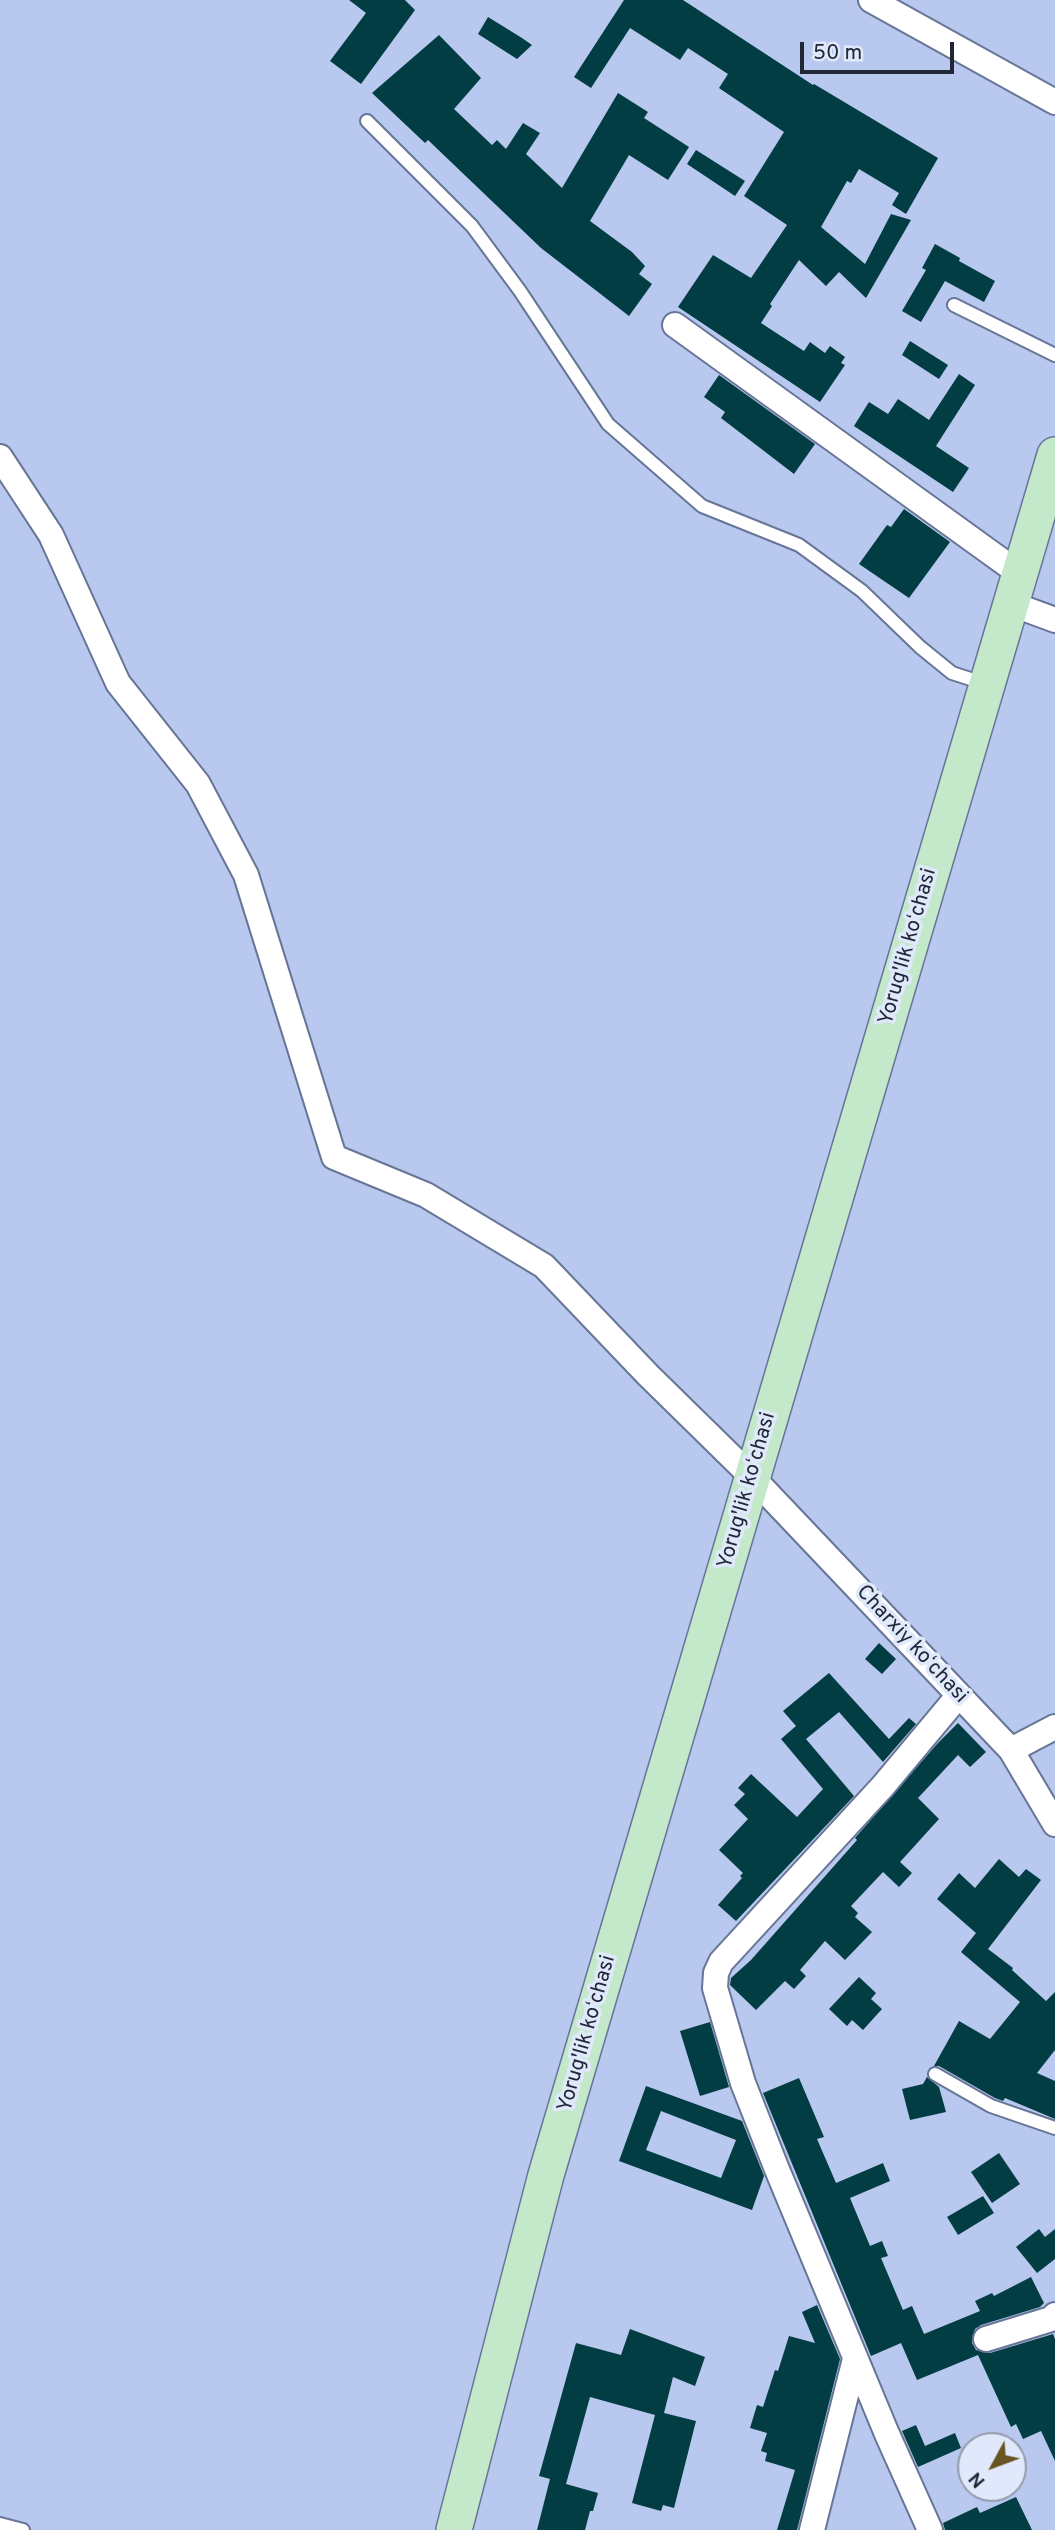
<!DOCTYPE html>
<meta charset="utf-8">
<style>
body{margin:0}
#map{position:relative;width:1055px;height:2530px;overflow:hidden;background:#b8c8ee;font-family:Overpass,sans-serif}
canvas{display:block}
.north{position:absolute;left:957px;top:2432px;width:70px;height:70px;box-sizing:border-box;background:#e0e9fc;border:2px solid #949bac;border-radius:50%;rotate:229deg;font-size:19px;font-weight:700;line-height:28px;text-align:center;color:#212735}
.north::after{content:'';display:block;margin:auto;width:24px;height:32px;background:#695523;clip-path:polygon(50% 0,100% 100%,50% 72%,0 100%)}
.scale{position:absolute;left:800px;top:42px;width:154px;height:32px;box-sizing:border-box;border:4px solid #212735;border-top:0;padding-left:9px;font-size:21px;line-height:24px;white-space:nowrap;color:#212735;-webkit-text-stroke:5px #e0e9fc;paint-order:stroke}
</style>
<div id="map">
<canvas width="1055" height="2530"></canvas>
<div class="north">N</div>
<div class="scale">50 m</div>
</div>
<script>
const ctx = document.querySelector('canvas').getContext('2d');
ctx.lineJoin = 'round';
function paint(path, color) { ctx.fillStyle = color; ctx.fill(path, 'evenodd'); }
function strokePath(path, color, width, dash) { ctx.strokeStyle = color; ctx.lineWidth = width; ctx.lineCap = dash ? 'butt' : 'round'; ctx.setLineDash(dash || []); ctx.stroke(path); }
function write(font, color, halo, rows, align = 'center') {
  ctx.font = font + ' Overpass,sans-serif'; ctx.lineWidth = 7; ctx.setLineDash([]); ctx.textBaseline = 'middle'; ctx.strokeStyle = halo; ctx.fillStyle = color; for (const [text, x, y, turn = 0] of rows) {
    ctx.save(); ctx.translate(x, y); ctx.rotate((+turn || 0) * Math.PI / 180); ctx.textAlign = isNaN(turn) ? turn : align; if (halo) ctx.strokeText(text, 0, 0); ctx.fillText(text, 0, 0); ctx.restore();
  }
}
const building = new Path2D(`
 M349 0H405L415 10 361 84 330 61 366 13Z
 M624 0H683L813 85 814 84 938 158 906 214 892 205 899 193 859 169 851 183 847 181 821 227 865 264 891 214 911 220 866 298 839 272 826 286 799 260 770 304 772 306 761 323 804 351 810 342 825 353 830 346 845 357 841 363 845 365 820 402 678 307 713 255 751 278 787 225 744 196 784 132 719 88 728 74 688 48 680 60 630 28 591 88 574 77Z
 M488 17 522 38 532 45 517 59 478 34Z
 M439 35 481 78 454 109 492 145 497 140 506 149 523 123 540 133 526 154 562 188 618 93 648 112 644 118 689 147 668 180 629 155 590 221 632 252 645 266 639 274 652 284 629 316 541 248 428 140 425 143 372 93Z
 M696 150 745 181 735 196 687 164Z
 M935 244 960 258 959 261 995 281 984 302 945 281 921 322 902 311 926 270 922 268Z
 M910 341 948 365 939 379 902 355Z
 M959 374 975 385 936 446 969 468 953 492 854 426 869 402 888 414 898 399 929 420Z
 M719 375 815 444 794 474 721 418 725 412 704 397Z
 M904 509 950 542 909 598 859 564 887 525 891 527Z
 M879 1643 896 1659 882 1674 865 1659Z
 M829 1673 889 1739 909 1718 916 1724 883 1762 839 1712 806 1739 854 1796 736 1921 718 1905 742 1878 740 1876 743 1873 719 1850 748 1819 734 1805 745 1794 738 1788 751 1774 797 1817 823 1789 781 1739 796 1726 783 1711Z
 M958 1723 986 1752 970 1767 958 1755 918 1798 939 1819 900 1862 912 1873 899 1887 883 1872 851 1906 858 1913 855 1917 872 1932 845 1960 825 1941 800 1970 806 1976 794 1989 785 1981 756 2010 730 1985 731 1978 751 1960 857 1840 855 1838 937 1744Z
 M999 1859 1019 1877 1026 1869 1041 1880 988 1949 1013 1968 1012 1970 1046 2001 1055 1992V2050L1037 2073 1055 2081V2119L1005 2098 1003 2101 995 2098 939 2066H934L959 2021 990 2039 1020 2002 961 1952 976 1933 937 1899 959 1873 975 1888Z
 M859 1977 876 1993 871 1999 882 2009 863 2030 852 2020 847 2026 829 2009Z
 M710 2022 729 2087 700 2096 680 2031Z
 M927 2077 939 2087 946 2112 910 2120 902 2089 923 2084Z
 M799 2078 824 2137 817 2139 836 2183 883 2163 890 2181 850 2198 870 2246 882 2241 888 2256 881 2258 903 2310 912 2306 924 2334 980 2311 975 2301 992 2293 994 2296 1031 2277 1044 2303 1040 2307 981 2325 975 2329 972 2343 976 2350 990 2353 1053 2334 1055 2339V2461L1041 2431 1023 2439 1016 2424 1011 2427 978 2355 917 2380 901 2343 871 2356 763 2093Z
 M646 2086 742 2121 764 2176 752 2210 619 2161ZM661 2111 736 2140 721 2178 646 2150Z
 M999 2153 1020 2184 992 2203 971 2172Z
 M983 2196 994 2213 958 2235 947 2217Z
 M1039 2229 1045 2237 1055 2229V2259L1037 2273 1016 2247Z
 M817 2305 840 2359 797 2530H777L795 2470 765 2461 767 2453 761 2451 767 2433 750 2428 757 2405 763 2407 775 2370 778 2371 789 2336 815 2343 802 2312Z
 M630 2329 705 2357 695 2386 673 2377 664 2413 696 2421 674 2508 663 2505 661 2511 632 2503 655 2415 590 2397 566 2484 598 2493 593 2511H590L585 2530H537L550 2479 539 2476 576 2343 621 2355Z
 M916 2425 925 2446 955 2433 961 2448 918 2467 902 2431Z
 M1016 2497 1032 2530H945L943 2523 977 2507 980 2513Z`);
const lane = new Path2D(`
 M367 121 472 226 520 291 608 424 702 506 799 545 862 591 920 647 952 673 986 684
 M954 305 1055 355
 M935 2074 991 2106 1055 2128
 M0 2524 23 2530`);
const street = new Path2D(`
 M871 0 1055 102
 M675 325 1020 574
 M0 457 51 535 118 683 198 784 246 875 334 1157 426 1195 544 1266 648 1375 752 1477 1011 1750 1055 1824
 M1012 604 1055 620
 M1011 1750 1055 1727
 M986 2339 1051 2319 1055 2315
 M812 2530 855 2359
 M930 2530 887 2434 776 2167 743 2083 715 1988 716 1973 721 1962 883 1786 959 1695`);
const secondary = new Path2D(`
 M454 2530 546 2175 1055 455`);
const streetNames = [
 ["Yorug'lik koʻchasi",909,947,-74],
 ["Yorug'lik koʻchasi",748,1491,-74],
 ["Charxiy koʻchasi",911,1645,47],
 ["Yorug'lik koʻchasi",588,2034,-74]
];
paint(building, '#013d43');
strokePath(lane, '#677597', 16);
strokePath(street, '#677597', 28);
strokePath(secondary, '#677597', 38);
strokePath(lane, '#fff', 12);
strokePath(street, '#fff', 24);
strokePath(secondary, '#c4e8ca', 35);
write('21px', '#212735', '#e0e9fc', streetNames);
</script>
